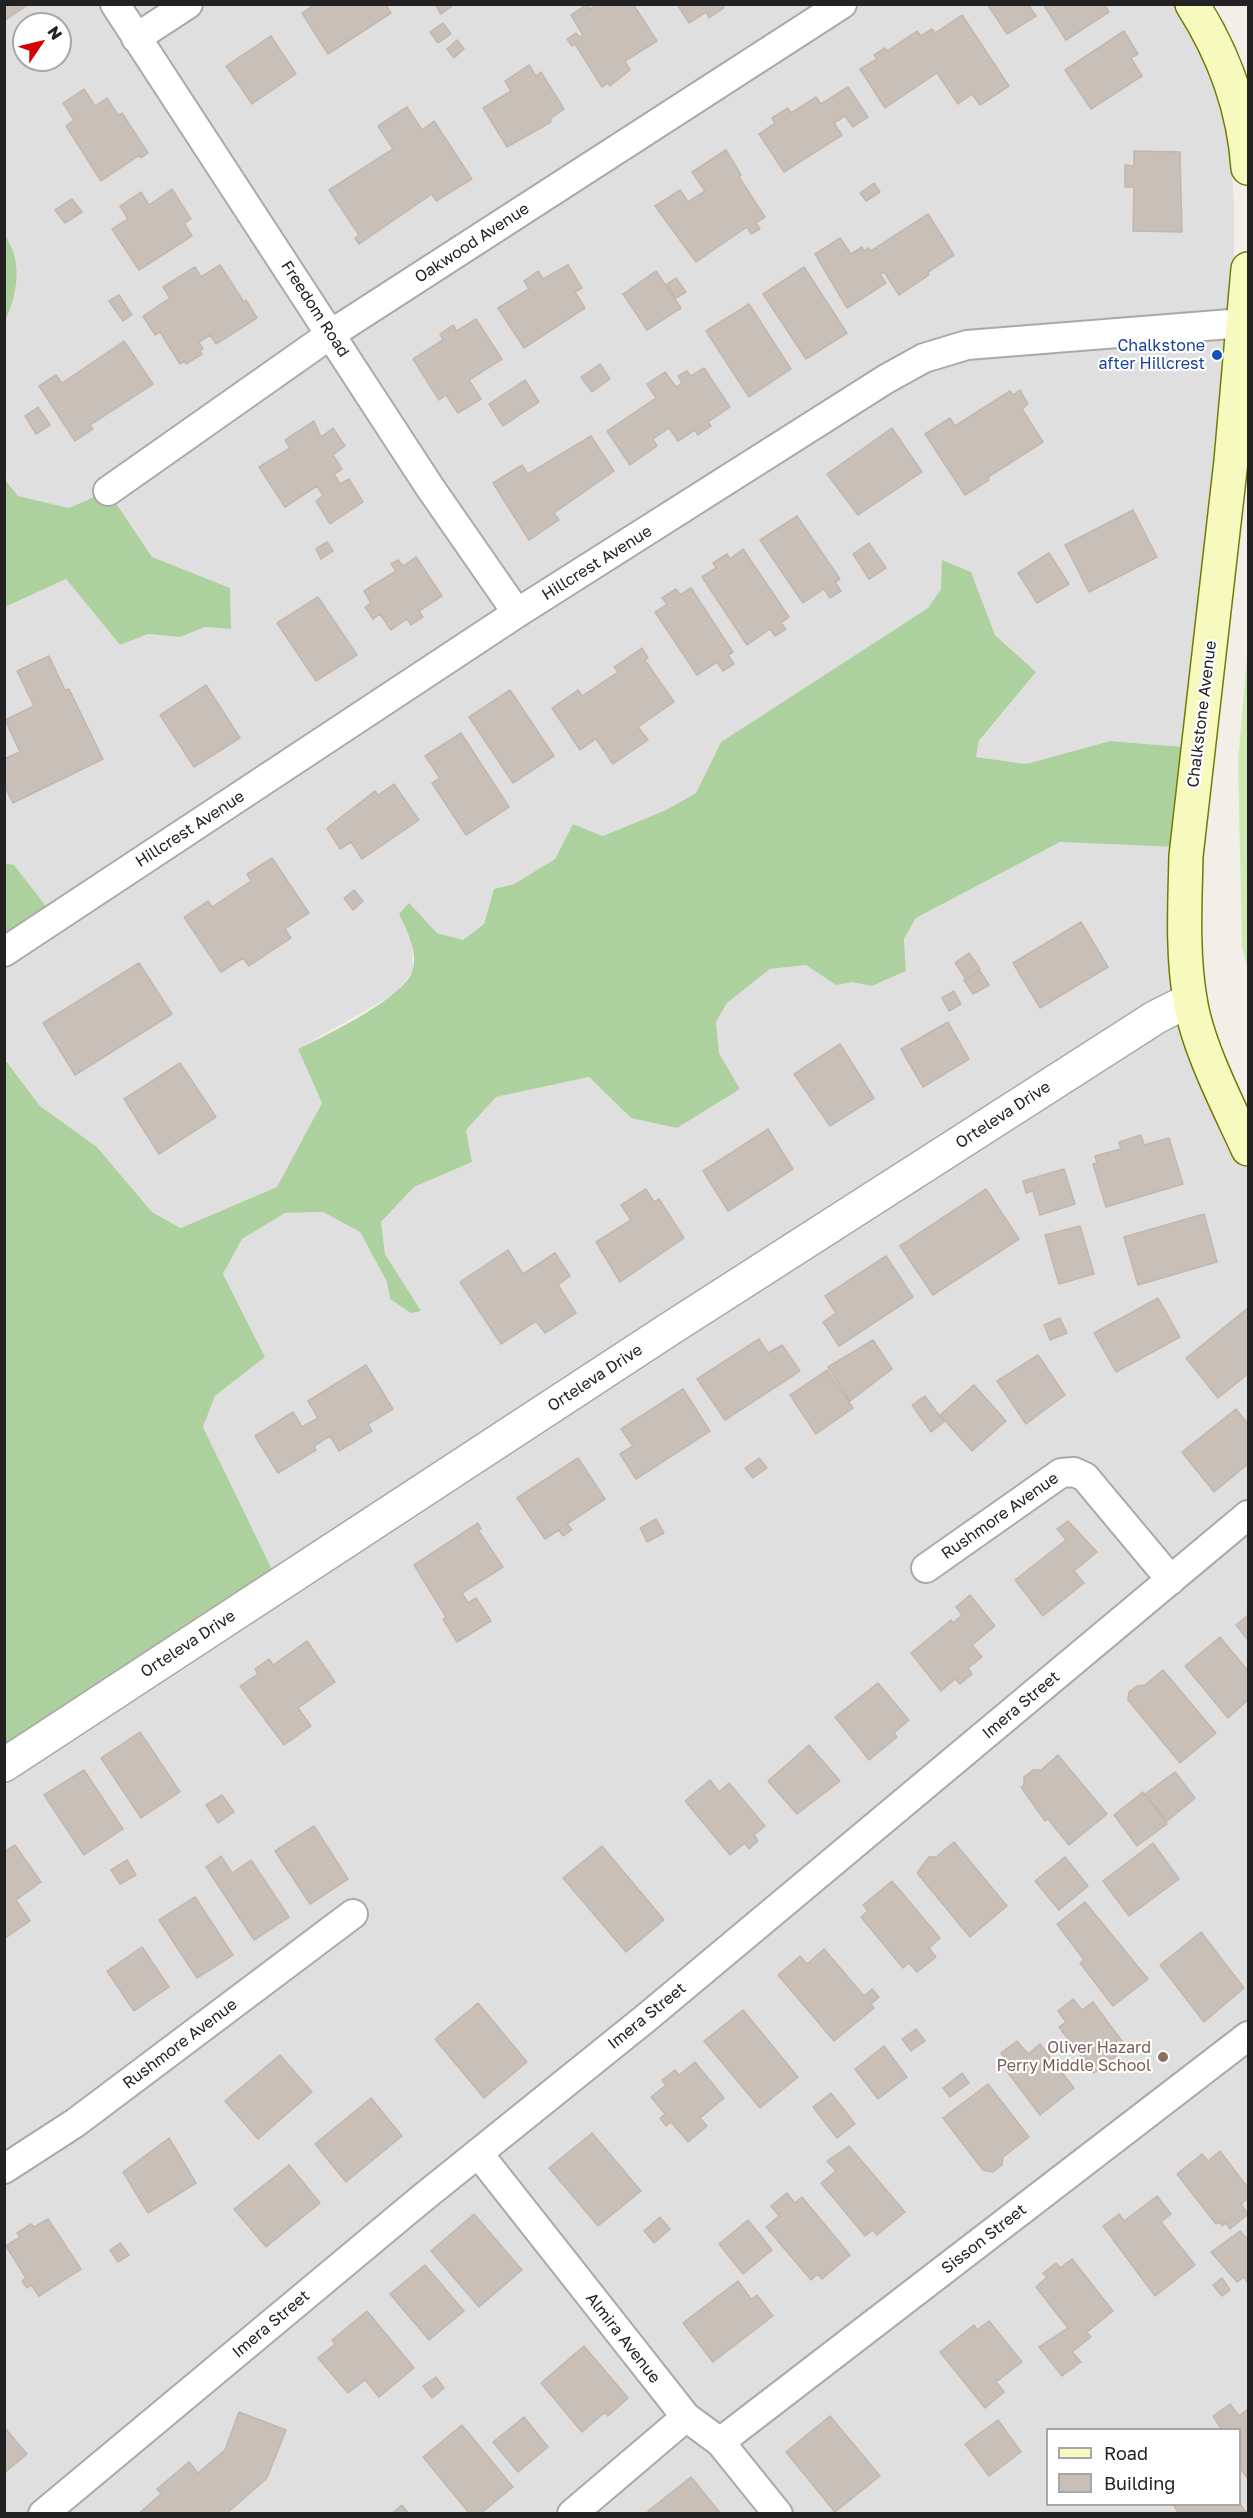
<!DOCTYPE html>
<style>
body{margin:0}
#map{position:relative;width:1253px;height:2518px;overflow:hidden;background:#f2efe9;font-family:"Golos Text",sans-serif}
canvas{display:block}
.frame{position:absolute;inset:0;border:6px solid #222;pointer-events:none}
.legend{position:absolute;left:1046px;top:2428px;width:195px;height:78px;box-sizing:border-box;background:#fff;border:2px solid #a7a7a7;margin:0;padding:8px 10px;list-style:none;font-size:18px;color:#222}
.legend li{display:flex;align-items:center;gap:12px;height:30px}
.legend b{width:30px;border:2px solid #a7a7a7}
.north{position:absolute;left:12px;top:12px;width:60px;height:60px;box-sizing:border-box;background:#fff;border:2px solid #a7a7a7;border-radius:50%;rotate:55deg;font-size:16px;font-weight:700;line-height:24px;text-align:center;color:#222}
.north::after{content:'';display:block;margin:auto;width:21px;height:27px;background:#d40000;clip-path:polygon(50% 0,100% 100%,50% 72%,0 100%)}
</style>
<div id="map">
<canvas width="1253" height="2518"></canvas>
<div class="frame"></div>
<ul class="legend">
<li><b style="height:8px;background:#f7fabf"></b>Road</li>
<li><b style="height:16px;background:#c7bfb8"></b>Building</li>
</ul>
<div class="north">N</div>
</div>
<script>
const ctx = document.querySelector('canvas').getContext('2d');
ctx.lineJoin = 'round';
function paint(path, color) { ctx.fillStyle = color; ctx.fill(path, 'evenodd'); }
function strokePath(path, color, width, dash) { ctx.strokeStyle = color; ctx.lineWidth = width; ctx.lineCap = dash ? 'butt' : 'round'; ctx.setLineDash(dash || []); ctx.stroke(path); }
function write(font, color, halo, rows, align = 'center') {
  ctx.font = font + ' "Golos Text",sans-serif'; ctx.lineWidth = 4.5; ctx.setLineDash([]); ctx.textBaseline = 'middle'; ctx.strokeStyle = halo; ctx.fillStyle = color; for (const [text, x, y, turn = 0] of rows) {
    ctx.save(); ctx.translate(x, y); ctx.rotate((+turn || 0) * Math.PI / 180); ctx.textAlign = isNaN(turn) ? turn : align; if (halo) ctx.strokeText(text, 0, 0); ctx.fillText(text, 0, 0); ctx.restore();
  }
}
const residential = new Path2D(`
 M5 5H1176L1221 86 1230 147 1234 205V298L1184 747 1110 741 1026 764 976 757 979 742 1036 672 995 635 971 572 941 589 928 608 721 742 696 793 666 810 603 836 573 824 555 859 514 884 494 889 484 924 463 940 437 933 409 904 399 914 412 939 413 971 396 993 298 1049 322 1103 278 1187 182 1228 152 1212 97 1147 40 1106 5 1058V964L14 865 5 863V607L66 579 120 645 148 634 180 637 205 627 231 629 230 589 152 557 109 491 69 508 18 496 5 478V322L11 306 12 247 5 235ZM24 24H60V60H24Z
 M1060 842 1176 847 1184 948 1248 1162V2513H5L4 1758 279 1584 203 1427 215 1396 265 1357 223 1274 242 1239 285 1213 323 1212 360 1232 387 1282 390 1299 421 1312 385 1254 381 1222 414 1187 472 1162 466 1130 496 1097 589 1077 631 1118 740 1089 719 1053 716 1022 727 1003 770 969 806 965 836 984 852 982 872 986 906 971 904 939 916 918ZM1048 2430H1240V2504H1048Z`);
const grass = new Path2D(`
 M1248 645V971L1242 947 1238 761Z`);
const forest = new Path2D(`
 M5 235C23 263 18 291 5 322Z
 M4 478 18 496 69 508 108 491 152 557 230 588 231 629 205 627 180 637 148 634 120 645 66 579 5 607Z
 M942 560 971 572 995 635 1036 672 979 741 976 757 1026 764 1110 741 1184 747 1176 847 1060 842 916 918 904 939 906 971 872 986 852 982 836 985 806 965 770 969 727 1003 716 1022 719 1053 740 1089 677 1128 631 1118 589 1077 496 1097 466 1130 472 1162 414 1187 381 1222 385 1254 421 1311 411 1313 390 1299 387 1282 360 1232 323 1212 285 1213 242 1239 223 1274 265 1357 215 1396 203 1427 279 1584 4 1758V1058L40 1106 97 1147 152 1212 181 1228 277 1187 322 1103 298 1049C325 1036 402 999 412 972 419 953 407 931 399 914L409 903 437 933 463 940 484 924 494 889 514 884 555 859 573 824 603 836 666 810 696 793 721 742 928 608 941 589Z
 M4 863 14 865 56 919 4 964Z`);
const building = new Path2D(`
 M4 4H29L4 21Z
 M315 4H386L391 13 328 54 302 13Z
 M435 4H455L441 14Z
 M587 4 590 9 598 4H633L657 41 625 61 630 70 610 86 608 83 602 87 575 44 572 46 567 39 576 33 580 37 583 35 571 15Z
 M677 4H722L724 8 709 18 706 12 689 23Z
 M987 4H1028L1036 16 1007 34Z
 M1043 4H1104L1109 12 1066 40Z
 M962 15 1009 86 980 105 972 94 958 104 937 73 885 108 860 69 877 59 874 55 885 48 887 51 917 31 921 36 932 29 935 33Z
 M443 23 451 34 438 43 430 32Z
 M1124 31 1138 54 1131 58 1142 76 1091 109 1065 70Z
 M271 36 296 74 252 104 226 66Z
 M457 40 464 49 454 58 447 49Z
 M529 65 536 76 541 72 564 109 550 119 551 122 507 147 483 108 511 91 505 81Z
 M848 87 868 117 853 127 845 116 834 123 842 135 784 172 759 134 775 123 772 118 788 108 791 113 816 97 821 104Z
 M84 89 95 106 107 98 118 115 122 113 148 153 141 158 140 155 101 181 66 126 74 120 63 103Z
 M407 107 422 130 434 121 472 179 436 201 432 194 359 244 355 238 359 235 329 190 393 149 378 126Z
 M726 150 741 175 739 177 765 217 756 223 760 229 751 234 747 227 696 262 655 206 680 190 688 202 705 191 692 172Z
 M1134 151 1180 152 1182 232 1133 231 1134 187H1125V165L1134 166Z
 M874 183 880 192 866 201 860 193Z
 M172 189 191 219 184 223 192 236 139 270 112 229 128 219 120 206 141 192 149 205Z
 M72 199 82 212 65 223 55 210Z
 M928 214 954 255 928 272 929 275 899 295 884 272 880 274 886 283 847 308 815 254 840 238 851 254 862 247 864 251 869 248 871 251Z
 M220 265 244 302 246 300 257 318 216 344 210 335 199 342 203 349 200 351 202 354 186 364 185 361 180 364 160 332 155 335 143 316 170 298 163 287 195 267 201 277Z
 M568 265 582 288 575 292 585 308 524 348 498 308 529 289 524 281 538 271 543 279Z
 M804 267 847 333 806 359 763 294Z
 M656 271 681 308 647 330 623 294Z
 M676 278 686 292 676 298 667 284Z
 M119 295 132 315 123 321 109 301Z
 M749 304 791 369 749 397 706 331Z
 M476 319 502 359 469 380 481 399 458 413 446 395 439 400 413 359 443 340 440 334 453 325 457 331Z
 M124 341 153 384 90 425 93 429 75 441 39 386 56 375 62 383Z
 M600 364 610 379 592 392 581 377Z
 M704 368 730 407 708 422 711 426 698 435 695 430 678 441 669 428 653 439 657 446 630 465 607 431 656 398 647 384 665 372 676 387 682 383 678 376 687 371 691 376Z
 M525 380 539 402 503 426 489 404Z
 M1020 390 1028 404 1022 409 1043 442 988 477 989 480 965 495 925 434 950 418 955 426 1010 391 1013 395Z
 M38 407 50 425 36 434 25 416Z
 M314 421 321 437 333 428 345 446 333 455 342 469 334 474 340 484 349 479 363 502 330 524 316 501 323 496 317 486 285 507 259 467 290 448 285 440Z
 M892 428 922 472 858 515 827 474Z
 M591 436 614 471 554 513 559 520 529 540 493 483 522 465 528 474Z
 M1133 510 1157 557 1089 592 1065 545Z
 M797 516 840 579 835 582 841 591 830 598 824 589 803 603 760 540Z
 M327 542 333 551 321 559 316 549Z
 M869 543 886 568 869 579 853 554Z
 M743 549 789 617 781 623 786 629 775 636 770 629 747 645 702 577 716 568 713 563 727 554 730 559Z
 M1049 553 1069 584 1037 603 1018 573Z
 M416 557 442 596 419 611 423 617 411 625 407 619 391 630 380 614 373 619 365 607 371 603 364 591 396 571 391 564 398 560 403 566Z
 M691 588 733 652 728 655 734 664 723 671 717 662 697 675 655 612 667 604 662 598 676 589 680 595Z
 M318 597 357 655 316 681 277 623Z
 M642 648 648 658 645 660 674 702 638 727 648 740 613 764 596 739 580 750 552 708 578 690 582 696 618 672 614 667Z
 M49 656 65 690 69 689 103 759 13 803 4 785V759L20 752 5 720 34 706 17 671Z
 M206 685 240 738 194 767 160 715Z
 M510 690 554 756 513 783 469 717Z
 M461 733 509 807 466 835 432 783 440 778 425 756Z
 M394 784 419 820 362 859 351 842 340 849 327 828 375 791 378 795Z
 M272 858 309 913 285 929 291 938 249 966 243 958 221 972 184 917 208 901 212 907 251 881 247 874Z
 M354 890 363 901 353 910 344 898Z
 M1081 922 1108 967 1040 1008 1013 963Z
 M969 953 980 969 966 979 955 963Z
 M139 963 172 1014 75 1075 43 1023Z
 M980 971 989 985 973 994 964 980Z
 M954 991 961 1004 949 1011 942 998Z
 M948 1022 969 1059 923 1087 901 1049Z
 M840 1044 874 1098 830 1126 794 1074Z
 M180 1063 216 1117 159 1154 124 1099Z
 M768 1129 793 1169 728 1211 703 1171Z
 M1141 1135 1144 1145 1169 1138 1183 1184 1106 1207 1093 1164 1097 1163 1095 1156 1121 1149 1119 1142Z
 M1064 1169 1075 1204 1040 1215 1033 1191 1026 1193 1023 1181Z
 M646 1189 654 1202 659 1199 684 1238 620 1282 596 1242 631 1220 621 1205Z
 M986 1189 1019 1239 933 1295 900 1246Z
 M1204 1214 1217 1262 1138 1285 1124 1237Z
 M1080 1226 1094 1274 1059 1284 1045 1235Z
 M508 1250 523 1274 555 1253 570 1276 558 1285 576 1313 545 1333 536 1321 501 1344 460 1282Z
 M886 1256 913 1297 839 1346 823 1322 836 1313 825 1296Z
 M1158 1298 1180 1337 1116 1372 1094 1333Z
 M1248 1308V1374L1218 1398 1186 1358Z
 M1060 1318 1067 1333 1050 1340 1044 1325Z
 M759 1339 768 1353 782 1345 800 1371 725 1420 697 1379Z
 M873 1340 892 1369 850 1401 828 1367Z
 M1038 1355 1065 1395 1026 1424 997 1381Z
 M366 1365 393 1409 368 1424 372 1431 339 1451 330 1436 314 1446 316 1450 278 1473 255 1436 293 1412 302 1427 318 1418 308 1401Z
 M827 1370 853 1408 816 1434 790 1395Z
 M974 1385 1006 1421 972 1451 940 1415Z
 M683 1389 710 1431 636 1479 620 1454 633 1446 621 1429Z
 M925 1396 944 1422 931 1432 912 1405Z
 M1236 1409 1248 1424V1464L1214 1492 1182 1452Z
 M578 1458 605 1499 567 1524 572 1530 563 1536 559 1530 545 1539 517 1498Z
 M759 1458 767 1468 753 1478 745 1468Z
 M656 1519 664 1533 647 1542 640 1528Z
 M1068 1521 1097 1552 1074 1571 1084 1583 1043 1616 1015 1580 1066 1540 1057 1529Z
 M478 1523 481 1529 478 1530 503 1567 462 1593 468 1603 476 1598 491 1621 457 1642 443 1619 446 1617 414 1565Z
 M970 1595 995 1626 972 1645 982 1657 968 1668 972 1674 960 1684 955 1679 941 1691 911 1653 951 1620 953 1623 962 1615 956 1607Z
 M1248 1615V1640L1236 1625Z
 M1220 1637 1248 1671V1700L1228 1718 1185 1666Z
 M307 1641 335 1682 298 1708 311 1726 284 1745 240 1686 258 1674 255 1669 269 1659 273 1665Z
 M1163 1670 1216 1733 1180 1763 1128 1700 1129 1692 1137 1686 1145 1685Z
 M878 1683 909 1720 894 1733 897 1737 869 1760 835 1717Z
 M140 1732 180 1792 141 1818 101 1758Z
 M809 1745 840 1781 797 1814 768 1781Z
 M1058 1755 1107 1814 1069 1845 1048 1819 1045 1821 1021 1787 1024 1785V1777L1033 1770H1041Z
 M84 1770 123 1829 84 1855 44 1795Z
 M1175 1772 1195 1798 1167 1821 1145 1794Z
 M710 1780 719 1792 729 1783 765 1826 754 1835 758 1841 749 1849 745 1843 730 1855 685 1801Z
 M1143 1792 1167 1824 1137 1846 1114 1815Z
 M222 1795 234 1812 218 1823 206 1805Z
 M314 1826 348 1879 310 1904 275 1851Z
 M954 1842 1007 1906 970 1937 917 1873 929 1857H936Z
 M1153 1843 1179 1879 1129 1916 1103 1881Z
 M15 1845 41 1882 16 1900 30 1921 4 1939V1852Z
 M602 1846 664 1920 626 1952 563 1878Z
 M221 1856 232 1873 251 1860 289 1917 254 1940 206 1867Z
 M1065 1857 1088 1886 1059 1910 1035 1881Z
 M127 1860 136 1875 120 1884 111 1870Z
 M892 1881 940 1938 929 1948 936 1957 917 1972 909 1963 903 1968 861 1917 868 1911 863 1905Z
 M195 1897 233 1955 197 1978 159 1920Z
 M1085 1902 1148 1979 1113 2006 1080 1963 1084 1960 1057 1924Z
 M1201 1932 1244 1988 1204 2022 1160 1965Z
 M142 1947 169 1987 134 2011 107 1971Z
 M824 1949 864 1996 872 1989 879 1997 871 2004 874 2008 834 2041 778 1975 800 1956 807 1964Z
 M1073 1999 1082 2010 1093 2002 1127 2048 1094 2073 1059 2027 1066 2022 1058 2011Z
 M478 2003 527 2062 484 2098 435 2039Z
 M743 2010 798 2077 760 2108 704 2041Z
 M916 2029 925 2041 911 2051 902 2039Z
 M1017 2041 1028 2054 1040 2044 1074 2088 1040 2115 1006 2070 1011 2066 1001 2053Z
 M884 2046 907 2077 878 2099 855 2069Z
 M280 2055 312 2092 258 2139 225 2101Z
 M695 2062 724 2098 700 2118 707 2126 688 2142 671 2122 666 2126 660 2118 665 2114 651 2097 666 2085 662 2080 675 2070 679 2075Z
 M962 2073 969 2083 950 2097 943 2088Z
 M988 2084 1029 2137 1003 2157 1002 2165 993 2172 983 2170 943 2118Z
 M831 2093 855 2124 837 2138 813 2107Z
 M371 2098 402 2136 346 2182 315 2144Z
 M592 2133 641 2191 598 2226 549 2168Z
 M169 2138 196 2183 148 2213 123 2172Z
 M849 2146 905 2212 877 2235 873 2230 865 2236 821 2183 836 2171 827 2161Z
 M1220 2151 1248 2188V2198L1241 2204 1248 2214 1230 2229 1226 2223 1222 2226 1220 2222 1216 2224 1177 2174 1202 2154 1208 2161Z
 M289 2165 320 2203 266 2247 234 2209Z
 M787 2193 795 2203 802 2197 850 2255 822 2279 818 2274 811 2280 766 2227 779 2216 771 2206Z
 M1157 2196 1171 2214 1161 2222 1195 2265 1155 2296 1103 2226 1119 2214 1124 2221Z
 M474 2214 522 2270 479 2307 431 2251Z
 M660 2217 670 2229 654 2243 644 2231Z
 M48 2219 81 2269 39 2296 31 2285 27 2288 22 2281 26 2278 6 2246 20 2237 17 2233 31 2224 34 2227Z
 M748 2220 772 2250 743 2274 719 2244Z
 M1240 2231 1248 2240V2283L1244 2277 1237 2282 1211 2252Z
 M120 2243 129 2255 118 2262 110 2250Z
 M1072 2259 1113 2311 1087 2332 1091 2337 1072 2352 1081 2362 1062 2376 1039 2347 1068 2328 1036 2287 1047 2277 1043 2273 1056 2263 1060 2268Z
 M425 2265 464 2311 429 2340 390 2294Z
 M1222 2278 1230 2290 1222 2296 1213 2285Z
 M738 2281 751 2299 757 2295 773 2316 713 2362 683 2323Z
 M367 2311 414 2368 379 2397 365 2380 348 2393 318 2358 335 2344 332 2340Z
 M989 2321 1022 2362 996 2382 1004 2392 985 2408 940 2352 974 2325 977 2330Z
 M584 2346 628 2398 608 2416 605 2412 582 2432 541 2383Z
 M436 2377 444 2388 432 2398 423 2386Z
 M1230 2404 1239 2416 1248 2409V2479L1240 2468V2430H1222L1213 2416Z
 M239 2412 286 2430 267 2478 226 2514H138L161 2494 157 2489 189 2462 198 2473 225 2450Z
 M830 2416 880 2476 835 2512 786 2452Z
 M524 2417 548 2447 518 2472 493 2442Z
 M998 2420 1021 2452 989 2476 965 2444Z
 M462 2425 513 2487 480 2514H470L423 2457Z
 M4 2427 27 2454 4 2473Z
 M691 2477 721 2514H650L648 2511Z
 M1173 2504H1240L1246 2512 1179 2514Z
 M402 2505 409 2514H391Z`);
const minor = new Path2D(`
 M115 4 429 486 517 613
 M136 38 188 4
 M108 491 331 334 842 4
 M4 952 517 613 886 379 924 358 967 345 1243 323
 M926 1568 1061 1473 1074 1472 1085 1477 1171 1580
 M478 2153 686 2417 720 2442 778 2514
 M4 2169 75 2123 353 1914
 M720 2442 1248 2036
 M43 2514 420 2200 646 2018 1248 1515
 M572 2514 686 2417`);
const tertiary = new Path2D(`
 M4 1765 668 1330 1156 1017 1190 1000`);
const secondary = new Path2D(`
 M1192 4C1224 54 1244 109 1248 168
 M1248 269 1231 461 1186 856C1185 903 1182 952 1190 999 1197 1046 1228 1105 1248 1149`);
const markers = [
 [1217,355,6,"#1a4fb4"],
 [1163,2057,6,"#8d6e63"]
];
const streetNames = [
 ["Oakwood Avenue",472,243,-33],
 ["Freedom Road",315,309,57],
 ["Hillcrest Avenue",597,563,-32],
 ["Chalkstone Avenue",1202,714,-83],
 ["Hillcrest Avenue",190,829,-33],
 ["Orteleva Drive",1003,1115,-33],
 ["Orteleva Drive",595,1378,-33],
 ["Rushmore Avenue",1000,1516,-35],
 ["Orteleva Drive",188,1644,-33],
 ["Imera Street",1021,1705,-40],
 ["Imera Street",647,2016,-39],
 ["Rushmore Avenue",180,2044,-37],
 ["Sisson Street",984,2239,-38],
 ["Imera Street",271,2324,-40],
 ["Almira Avenue",623,2338,52]
];
const transitNames = [
 ["Chalkstone",1205,346],
 ["after Hillcrest",1205,364]
];
const educationNames = [
 ["Oliver Hazard",1151,2048],
 ["Perry Middle School",1151,2066]
];
paint(residential, '#e0dfdf');
paint(grass, '#cdebb0');
paint(forest, '#add19e');
paint(building, '#c7bfb8');
strokePath(building, '#c4b6ab', 1.5);
strokePath(minor, '#a9a9a9', 32);
strokePath(tertiary, '#a9a9a9', 36);
strokePath(secondary, '#707d05', 36);
strokePath(minor, '#fff', 28);
strokePath(tertiary, '#fff', 33);
strokePath(secondary, '#f7fabf', 33);
for (const [x, y, r, color] of markers) { const dot = new Path2D(); dot.arc(x, y, r, 0, 2 * Math.PI); ctx.fillStyle = color; ctx.fill(dot); strokePath(dot, '#fff', 2); }
write('16px', '#222', '#fff', streetNames);
write('16px', '#164399', '#fff', transitNames, 'right');
write('16px', '#785e54', '#fff', educationNames, 'right');
</script>
